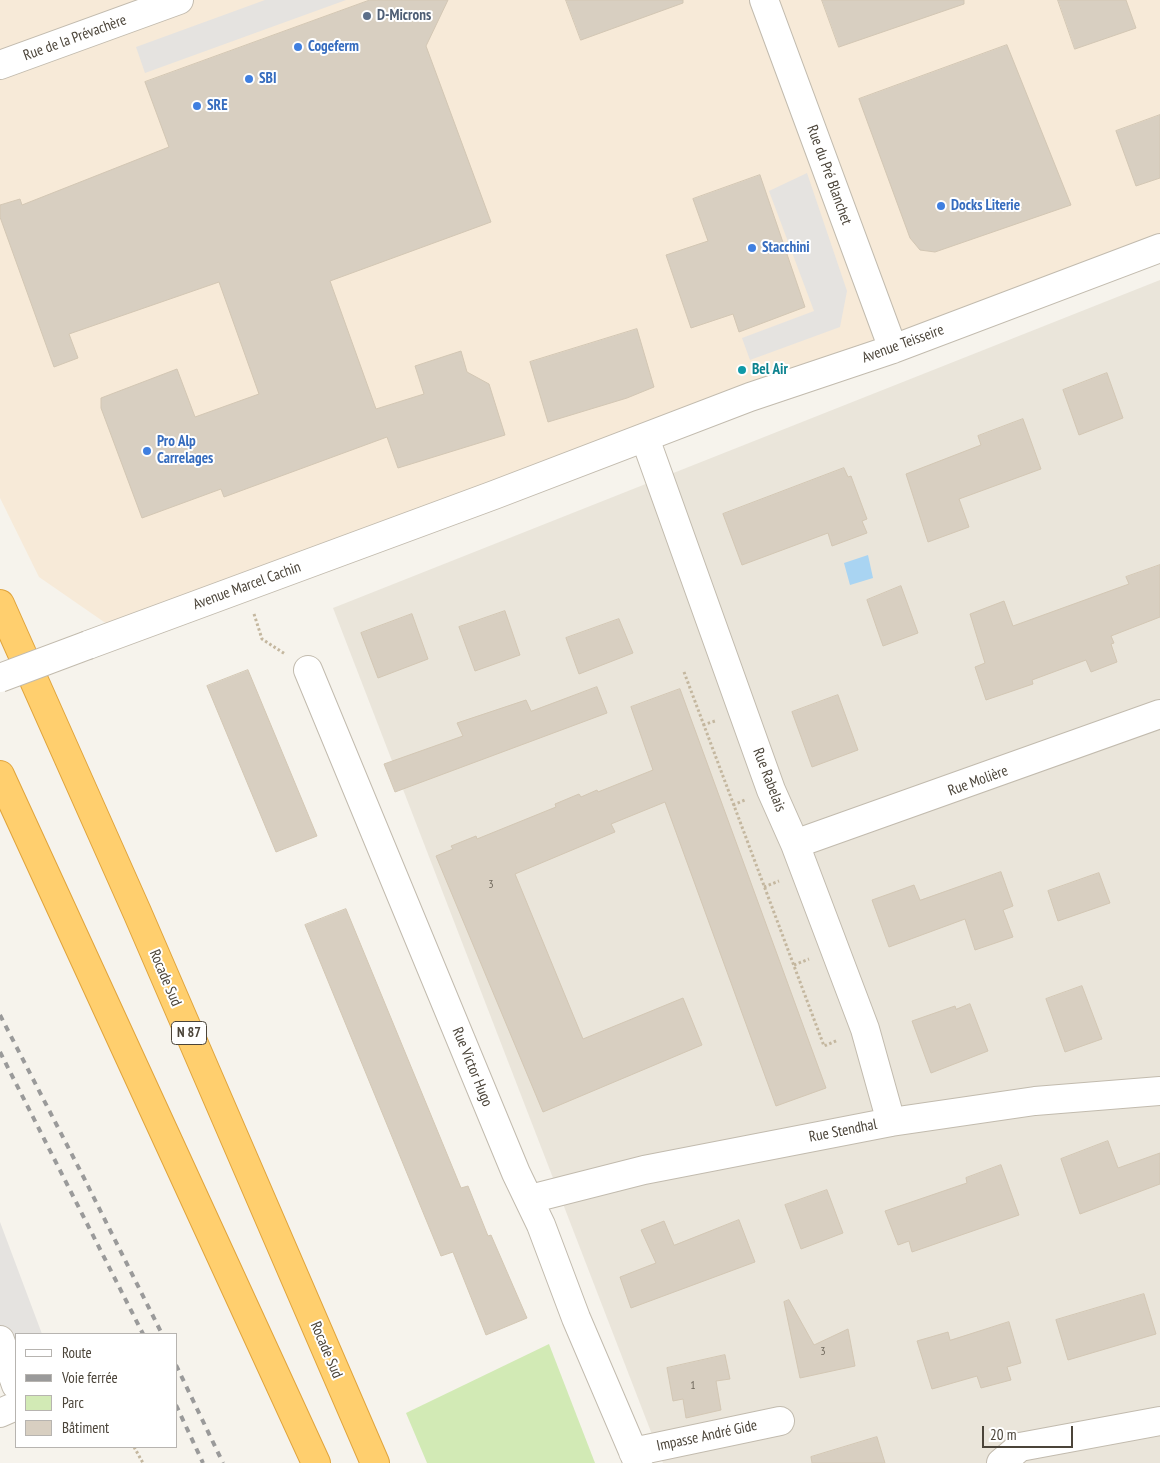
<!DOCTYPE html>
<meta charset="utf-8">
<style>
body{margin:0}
#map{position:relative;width:1160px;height:1463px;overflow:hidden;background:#f6f3ec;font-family:"PT Sans Narrow",sans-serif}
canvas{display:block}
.legend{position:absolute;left:15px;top:1333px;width:162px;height:115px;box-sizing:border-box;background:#fff;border:1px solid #b7b4b0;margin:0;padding:6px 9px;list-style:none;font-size:15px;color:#4b4439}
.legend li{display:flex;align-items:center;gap:10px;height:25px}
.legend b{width:25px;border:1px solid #b7b4b0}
.scale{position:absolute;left:982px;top:1426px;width:91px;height:22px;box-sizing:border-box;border:2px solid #4b4439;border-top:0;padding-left:6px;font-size:15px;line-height:18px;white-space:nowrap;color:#4b4439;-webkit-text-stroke:4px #fff;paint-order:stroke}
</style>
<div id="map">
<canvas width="1160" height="1463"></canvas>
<ul class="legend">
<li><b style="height:6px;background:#fff"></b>Route</li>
<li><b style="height:6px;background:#9a9a9a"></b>Voie ferrée</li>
<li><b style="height:14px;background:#d2eab5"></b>Parc</li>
<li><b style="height:14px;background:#d8cfc1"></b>Bâtiment</li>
</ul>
<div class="scale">20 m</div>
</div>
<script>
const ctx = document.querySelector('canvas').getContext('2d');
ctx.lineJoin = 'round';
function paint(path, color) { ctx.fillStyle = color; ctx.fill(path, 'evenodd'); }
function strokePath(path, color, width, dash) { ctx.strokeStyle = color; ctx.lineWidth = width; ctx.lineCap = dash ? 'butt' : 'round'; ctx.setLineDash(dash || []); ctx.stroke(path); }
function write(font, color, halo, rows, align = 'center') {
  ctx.font = font + ' "PT Sans Narrow",sans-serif'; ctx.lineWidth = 4; ctx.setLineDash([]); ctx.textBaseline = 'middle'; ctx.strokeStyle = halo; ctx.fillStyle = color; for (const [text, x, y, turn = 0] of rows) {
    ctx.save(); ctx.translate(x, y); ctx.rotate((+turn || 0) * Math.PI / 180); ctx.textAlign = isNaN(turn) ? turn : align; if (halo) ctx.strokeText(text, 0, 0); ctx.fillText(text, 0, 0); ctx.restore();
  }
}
const residential = new Path2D(`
 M1160 280V1463H663L333 608Z`);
const commercial = new Path2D(`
 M0 0H1160V248L120 633 39 577 0 498Z`);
const green = new Path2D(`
 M549 1344 595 1463H427L406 1413Z`);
const parking = new Path2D(`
 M265 0H346L145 73 136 47Z
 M807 173 847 291 840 327 750 360 742 338 814 311 769 191Z
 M0 1222 42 1334H16V1374L0 1380Z`);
const water = new Path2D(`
 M868 555 873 578 850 585 844 563Z`);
const building = new Path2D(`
 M370 0H448L426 46 491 222 330 281 376 409 424 394 415 366 461 351 467 372 489 384 505 435 398 468 387 437 224 497 221 489 142 518 101 408V398L177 369 195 417 259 394 219 282 69 334 78 358 54 367 0 217V205L20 199 22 205 169 147 145 82Z
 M566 0H683V3L581 40Z
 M822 0H964V4L839 47Z
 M1058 0H1126L1136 28 1075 49Z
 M1007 45 1071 205 935 252 920 250 910 238 859 99Z
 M1160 115V178L1136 186 1116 131Z
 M760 175 805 307 739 332 733 314 691 328 666 255 708 241 693 199Z
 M637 329 654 387 627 398 548 422 530 362Z
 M1107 373 1123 418 1079 435 1063 390Z
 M1023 419 1041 469 959 499 969 527 928 542 906 474 981 445 978 436Z
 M844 468 848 477 851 476 867 519 862 521 867 533 832 546 828 533 742 565 723 514Z
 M1160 565V617L1111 636 1114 643 1111 644 1117 662 1091 672 1086 660 1032 680 1033 684 986 700 975 667 985 663 970 614 1004 601 1013 626 1129 584 1126 577Z
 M901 586 918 633 883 646 867 600Z
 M505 611 520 655 475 671 459 627Z
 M412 614 428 659 378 678 361 633Z
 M619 619 633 653 579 674 566 638Z
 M248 670 317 836 276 852 207 686Z
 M597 687 607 713 395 792 384 764 463 736 457 723 526 700 531 711Z
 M680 689 826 1088 776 1106 665 802 611 824 615 832 515 874 583 1039 683 998 702 1045 543 1112 436 856 453 849 451 846 476 836 477 839 556 807 555 804 579 794 581 797 597 790 598 792 653 770 631 707Z
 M838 695 858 750 812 767 792 712Z
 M1001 872 1013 906 1003 910 1013 937 975 950 965 919 889 947 872 900 914 885 920 900Z
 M1099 873 1110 903 1058 921 1048 891Z
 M346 909 461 1188 468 1186 488 1236 491 1235 527 1318 486 1335 453 1252 441 1256 305 925Z
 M1082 986 1102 1039 1065 1052 1046 999Z
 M970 1004 988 1051 931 1073 912 1021 955 1006 956 1009Z
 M1108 1141 1118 1168 1160 1153V1184L1080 1214 1061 1159Z
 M1001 1165 1019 1215 912 1252 909 1241 898 1245 885 1211 967 1183 966 1178Z
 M827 1190 843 1233 801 1249 785 1205Z
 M739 1220 755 1262 631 1308 620 1277 656 1263 641 1230 664 1221 674 1245Z
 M1144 1294 1156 1334 1068 1360 1056 1320Z
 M789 1300 814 1345 848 1329 855 1366 800 1378 784 1302Z
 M1009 1322 1021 1363 1007 1367 1011 1380 981 1388 977 1376 932 1389 917 1341 948 1332 950 1340Z
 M725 1355 730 1379 716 1381 721 1410 686 1418 683 1399 673 1401 667 1368Z
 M877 1437 885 1463H812L811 1457Z`);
const path = new Path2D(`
 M254 614 262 639 285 654
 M684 672 824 1046 838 1040
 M703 725 715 721
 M733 805 745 800
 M764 887 779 881
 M794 965 809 959
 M134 1447 143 1463`);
const minor = new Path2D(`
 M764 0 893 349
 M0 65 179 0
 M645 438 771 790 795 844 865 1029 891 1122
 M88 645 494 495 750 397 893 349 1160 248
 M308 670 516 1173 541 1225 576 1318 638 1463
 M795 844 1160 714
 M530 1199 644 1170 891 1122 1035 1101 1160 1091
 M0 1340 16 1385
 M0 1413 16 1406
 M633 1452 780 1421
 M1001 1463 1020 1447 1160 1421`);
const highway = new Path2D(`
 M0 604 137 912 375 1463
 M0 775 316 1463`);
const rail = new Path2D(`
 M0 1015 84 1178 162 1334
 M0 1052 143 1334
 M176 1365 223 1463
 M176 1405 203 1463`);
const minorBridge = new Path2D(`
 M0 678 88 645`);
const markers = [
 [367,16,5,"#5c6f8a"],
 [298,47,5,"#3f7fe0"],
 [249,79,5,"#3f7fe0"],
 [197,106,5,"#3f7fe0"],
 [941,206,5,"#3f7fe0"],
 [752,248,5,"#3f7fe0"],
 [742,370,5,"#0f9aa8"],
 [147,451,5,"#3f7fe0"]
];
const numberNames = [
 ["3",491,885],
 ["3",823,1352],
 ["1",693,1386]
];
const shields = [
 [189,1033,35]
];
const shieldNames = [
 ["N 87",189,1033]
];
const serviceNames = [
 ["D-Microns",377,16]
];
const streetNames = [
 ["Rue de la Prévachère",75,38,-20],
 ["Rue du Pré Blanchet",829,175,70],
 ["Avenue Teisseire",903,344,-20],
 ["Avenue Marcel Cachin",247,586,-20],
 ["Rue Rabelais",769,780,69],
 ["Rue Molière",978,781,-20],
 ["Rocade Sud",165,978,67],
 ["Rue Victor Hugo",472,1067,68],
 ["Rue Stendhal",843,1131,-11],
 ["Rocade Sud",326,1350,67],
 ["Impasse André Gide",707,1436,-12]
];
const shopNames = [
 ["Cogeferm",308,47],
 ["SBI",259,79],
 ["SRE",207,106],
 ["Docks Literie",951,206],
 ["Stacchini",762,248],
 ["Pro Alp",157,442],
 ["Carrelages",157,459]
];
const cultureNames = [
 ["Bel Air",752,370]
];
paint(residential, '#eae5da');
paint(commercial, '#f7ead8');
paint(green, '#d2eab5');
paint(parking, '#e5e3e0');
paint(water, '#a9d4f2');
paint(building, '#d8cfc1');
strokePath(building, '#d3c7b4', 1);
strokePath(minor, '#c2bbae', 30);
strokePath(highway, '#e0a43c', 30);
strokePath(path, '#c4b79f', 3, [2.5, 2.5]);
strokePath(minor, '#fff', 28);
strokePath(highway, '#ffcf6e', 28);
strokePath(rail, '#9a9a9a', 4, [6, 6]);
strokePath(minorBridge, '#c2bbae', 30, []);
strokePath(minorBridge, '#fff', 28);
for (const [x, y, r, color] of markers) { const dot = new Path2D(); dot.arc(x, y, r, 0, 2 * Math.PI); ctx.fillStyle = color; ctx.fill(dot); strokePath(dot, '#fff', 2); }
write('12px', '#6e675b', null, numberNames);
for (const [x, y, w] of shields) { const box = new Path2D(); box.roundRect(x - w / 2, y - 11.5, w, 23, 4); ctx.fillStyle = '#fff'; ctx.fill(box); strokePath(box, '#4b4439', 1); }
write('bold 14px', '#4b4439', null, shieldNames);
write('bold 15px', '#4e5e75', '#fff', serviceNames, 'left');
write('15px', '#4b4439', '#fff', streetNames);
write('bold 15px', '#366cbe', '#fff', shopNames, 'left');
write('bold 15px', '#0d838f', '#fff', cultureNames, 'left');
</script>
